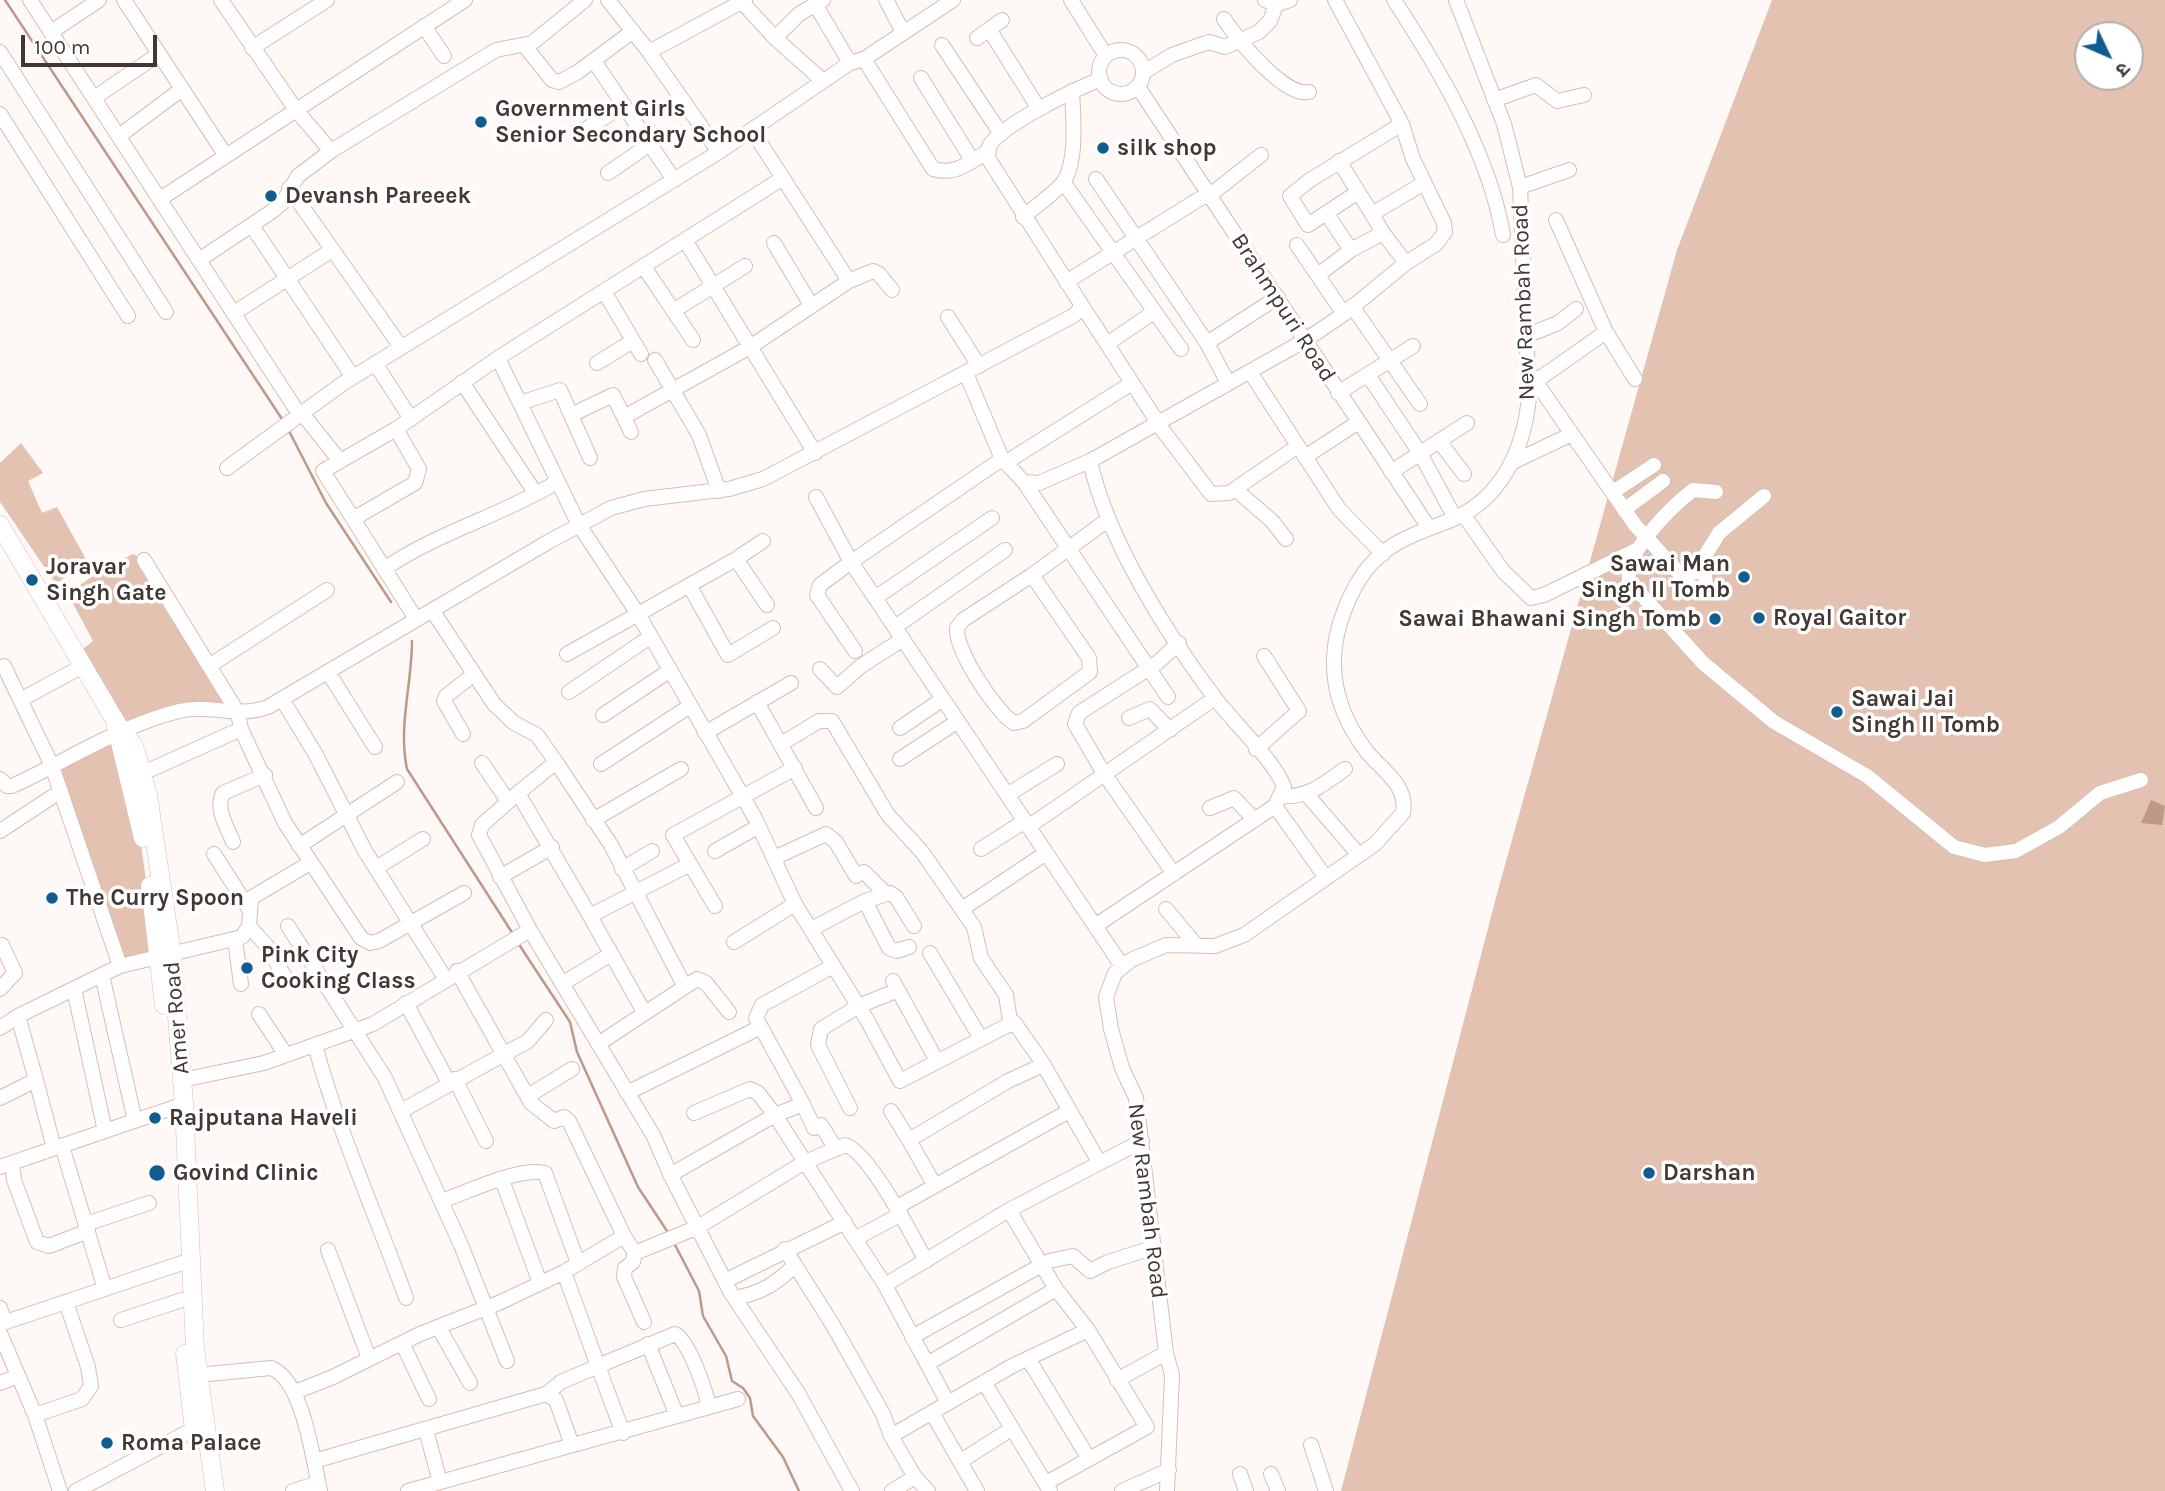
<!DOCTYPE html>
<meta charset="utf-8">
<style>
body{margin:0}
#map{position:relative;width:2165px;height:1491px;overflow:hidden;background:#fef9f6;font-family:Karla,"Noto Sans Devanagari",sans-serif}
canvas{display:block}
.north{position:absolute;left:2074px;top:21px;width:70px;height:70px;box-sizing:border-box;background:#fff;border:2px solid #b3afad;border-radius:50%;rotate:134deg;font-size:19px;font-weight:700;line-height:28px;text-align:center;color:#423833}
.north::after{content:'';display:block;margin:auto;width:24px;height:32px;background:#105c90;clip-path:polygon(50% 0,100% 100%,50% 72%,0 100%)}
.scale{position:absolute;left:21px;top:35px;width:136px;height:32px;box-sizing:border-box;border:4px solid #423833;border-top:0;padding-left:9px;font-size:21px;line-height:24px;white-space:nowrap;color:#423833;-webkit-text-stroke:5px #fff;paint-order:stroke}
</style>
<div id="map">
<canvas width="2165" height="1491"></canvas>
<div class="north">उ</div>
<div class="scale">100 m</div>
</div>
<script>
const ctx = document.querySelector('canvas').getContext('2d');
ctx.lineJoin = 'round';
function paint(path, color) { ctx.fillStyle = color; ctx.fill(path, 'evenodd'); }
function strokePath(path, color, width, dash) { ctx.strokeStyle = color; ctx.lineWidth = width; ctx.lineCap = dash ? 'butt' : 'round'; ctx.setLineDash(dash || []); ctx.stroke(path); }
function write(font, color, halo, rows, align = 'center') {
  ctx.font = font + ' Karla,sans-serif'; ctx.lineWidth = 7; ctx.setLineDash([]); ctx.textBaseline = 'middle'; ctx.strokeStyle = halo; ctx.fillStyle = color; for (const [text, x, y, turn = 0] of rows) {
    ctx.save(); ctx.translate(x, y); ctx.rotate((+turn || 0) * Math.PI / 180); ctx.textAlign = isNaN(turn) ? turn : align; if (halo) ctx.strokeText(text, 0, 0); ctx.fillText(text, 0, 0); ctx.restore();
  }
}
const green = new Path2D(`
 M1772 0H2165V1491H1341L1498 890 1677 250ZM2088 35H2130V77H2088Z
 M21 443 43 473 28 481 42 513 57 507 87 561 56 584 0 502V463Z
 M133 554 141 558 232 709 121 725 79 652 93 641 68 594 101 570Z
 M112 739 139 829 156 955 123 963 55 767Z`);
const water = new Path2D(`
 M2151 800 2165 806 2162 825 2141 823Z`);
const stream = new Path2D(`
 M5 0 282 419
 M289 431 326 503 391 602
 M412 641C412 684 398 726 407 769L513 934
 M518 943 570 1022 577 1052 638 1187 669 1234
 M674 1243 699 1291 703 1316 726 1356 732 1381 743 1388 750 1398 753 1416 783 1457 799 1491`);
const minor = new Path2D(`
 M30 0 299 414
 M124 0 226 156
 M221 0 296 110 331 151 496 50 532 43 585 0
 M608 0 649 52 719 152
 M740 0 775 38 823 81
 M886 0 903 32
 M1071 0 1106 56
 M1265 0 1276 5 1290 0
 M1335 0 1402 124 1310 180 1290 196 1308 225 1358 192
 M1394 0C1439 69 1489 153 1503 235
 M815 4 850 63
 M1224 19C1238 40 1284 97 1309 92
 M424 26 444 56
 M989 29 1039 109
 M51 32 99 0
 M775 38 799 14 823 0
 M977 38 1002 20
 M524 45 552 80 559 82 578 72 633 31
 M942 45 1001 134
 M252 48 327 0
 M1099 72a22 22 0 1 1 44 0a22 22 0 1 1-44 0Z
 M0 52 166 312
 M649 52 745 0
 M864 59 953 0
 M594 61 674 180
 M1144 72 1172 55 1203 44 1209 42 1225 47 1259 32 1270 21 1276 5
 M921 78 972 160
 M1138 87 1429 528
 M94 98 159 54
 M1494 100 1536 85 1557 101 1584 95
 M0 114 128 316
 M752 130 849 281
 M578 134 624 105
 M119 136 182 89
 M1339 161 1372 214 1424 183
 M608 173 650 144
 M1096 179 1207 343 1228 383
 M1064 183 1181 349
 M1520 187 1569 170
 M289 188 401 347
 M1210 195 1261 155
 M160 199 465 0
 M1023 217C1036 206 1051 196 1062 184 1078 165 1073 114 1072 91
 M1556 220 1606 332 1635 379
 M252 226 353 377
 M1383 233 1406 263
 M685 240 815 453
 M774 243 811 305
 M1351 250 1383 233 1372 214
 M199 260 274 210 283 202 298 176 331 151
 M644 267 693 340
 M1318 275 1351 250 1327 214
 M1066 282 1209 193
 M605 293 641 354
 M1081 304 1164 432 1211 494 1229 493 1298 446
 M1352 306 1420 404
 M673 311 745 266
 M234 313 332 250
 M1344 314 1406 263 1436 244 1445 232 1444 223 1413 159 1402 124
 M948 317 979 366
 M1526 336 1558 323 1576 309
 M1207 343 1278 297
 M1107 344 1154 312
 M498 358 579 525 638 614 755 818 795 904 867 1020 900 1081 1014 1022 1042 1062 1099 1162
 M655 360 699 435 719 491
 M375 363 411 419
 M597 363 633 341
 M1250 372 1339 509 1383 554
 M1529 372 1635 525 1692 587 1702 588 1706 584 1705 576 1701 572 1680 571
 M966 373 1002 459 1024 482 1039 483 1090 461 1304 341 1344 314 1297 245
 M1368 375 1420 453 1455 518
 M1536 381 1606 332
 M462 382 536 494
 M1338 393 1413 346
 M520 403 560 390 590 458
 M301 412 340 461
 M571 415 613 395 631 432
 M624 417 750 347 849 281 873 271 879 274 892 290
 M396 429 323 471 416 619
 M1439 441 1464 474
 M1305 457 1357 423
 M1002 459 851 562 1122 966
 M1090 461C1107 539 1166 633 1215 698 1232 721 1275 761 1284 787L1275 806 1095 926
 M1513 462 1572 434
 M1005 463 1132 383
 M227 468 342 384 719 152 850 63 864 59 933 169C956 176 969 162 989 151
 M1391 472 1467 423
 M1024 482 1168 697
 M1235 489 1272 521 1286 539
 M1613 492 1654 465
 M1716 492 1693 490C1671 507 1624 553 1629 581L1703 663 1774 722 1867 776 1954 847 1985 855 2016 851 2059 827 2100 793 2141 780
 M816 497 851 562 820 585 817 595 855 651
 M1624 510 1663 481
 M1463 514 1503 571 1531 598 1544 595 1634 551
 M353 519 415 483 419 469 396 429 498 358 783 178
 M736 559 767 605
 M144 560 238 713 241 729 285 823 361 938 370 943 379 941 464 893
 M384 569C438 532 501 516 557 482
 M1695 572 1719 533 1764 496
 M1032 575 963 620 957 628C955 650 995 711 1014 723L1023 721 1090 672 1089 658 1032 575 1109 519
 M689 585 728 655 773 628
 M875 598 992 518
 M432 610 494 704 514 723 537 735 556 762
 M895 627 1005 550
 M567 654 736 559 763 541
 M4 666 52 766 120 966
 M209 666 327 590
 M820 669 837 687 861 666 903 639
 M328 672 375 747
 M569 692 650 637
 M282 699 316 755 365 851 445 978
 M20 700 83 666
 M757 702 816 808
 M603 715 669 671
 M1129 718 1150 709 1170 730
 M900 728 943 699
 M705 733 791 683
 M463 734 444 701 446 696 473 675
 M781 744 819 721H832L888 815 922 852 974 927 981 958 1006 995 1010 1021
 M1256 749 1299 711 1264 656
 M900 759 958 721
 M482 763 508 801
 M601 764 690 706
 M143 773 241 729
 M0 779 7 786H12C67 761 119 726 179 711 211 703 234 719 268 707L548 542 611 508 644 499 729 489 763 479 1071 317 1078 312 1081 304 988 158C988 154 988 150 989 147 998 126 1078 88 1101 79
 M518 793 556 762 611 845 684 985
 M1007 795 1057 764
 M1282 796C1308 798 1325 783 1345 769
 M1309 797 1359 855
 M1275 806 1326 878
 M1210 808 1234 798 1255 820
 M593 820 681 769
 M1028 827 1215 698
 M0 831 61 791
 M233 842C227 826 215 810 223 793L265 775
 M299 846 397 782
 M981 849 1025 821
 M715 851 759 826
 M214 854 249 909
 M774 858 826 834 836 842 856 876
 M690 864 590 916 518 793 482 825 479 835 530 930 653 1135 672 1178 731 1293 798 1393 852 1491
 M376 868 423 839
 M622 869 652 851
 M864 872 886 894
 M1174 874 1103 772 1075 724 1079 713 1157 663 1179 643
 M500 877 552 847
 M865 901 889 948 896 951 909 947
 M715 906 673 835 795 768
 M962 909 1046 853
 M1166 909 1196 945
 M590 916 644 1012
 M249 926 266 945 285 977
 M288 926 385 1078 461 1245 507 1361
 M811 929 865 901 890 893 896 897 914 926
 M235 940 241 984
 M734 942 795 904
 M930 953 980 1037
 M457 971 531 1103 554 1121 564 1117 569 1121 624 1236
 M102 975 135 1121
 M893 981 937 1061
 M562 984 611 954
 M0 989 15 973 2 945
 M74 989 105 1131
 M406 1003 449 1083
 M259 1014 286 1055
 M0 1028 18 1016
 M598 1044 697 979 706 983 729 1012
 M315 1045C338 1131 376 1214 406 1298
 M455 1079 486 1141
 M36 1080 18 1016 120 966 242 937 249 926 251 898 310 863
 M182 1080 264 1063 373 1024 530 930
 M627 1093 761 1027
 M528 1096 572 1069
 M0 1098 36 1080 54 1148
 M803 1104 814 1128
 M850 1108 818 1045 821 1029 859 1006 898 990
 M401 1111 528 1041 546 1020
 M891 1111 909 1140
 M694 1113 750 1089 758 1093 775 1115 803 1104 756 1018 762 1005 833 966
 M821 1125 836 1149
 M62 1146 105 1289
 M12 1163 14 1180 37 1242 49 1246 88 1231
 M0 1167 184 1104
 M502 1180 540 1283
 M935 1186 909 1140 1008 1081 1043 1065
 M441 1201C468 1192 518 1167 545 1173L578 1263
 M897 1207 1069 1111
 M1009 1210 1056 1289
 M901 1214 855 1239 885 1285 1009 1210 1142 1141
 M86 1224 149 1203
 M855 1239 805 1162 845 1145C868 1150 914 1238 926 1261
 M785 1249 834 1327 883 1414 891 1436
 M328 1250 369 1358
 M635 1253 633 1262 625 1268 624 1277 644 1322
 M725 1281 845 1222
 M885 1285 948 1403 891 1436 915 1477 928 1491
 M735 1298C761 1293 776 1284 795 1265
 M0 1308 5 1322
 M121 1320 182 1300
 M0 1324 191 1260
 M439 1328 470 1383
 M0 1333 35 1415 82 1399 91 1386 88 1367 66 1302
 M912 1337 1049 1261 1073 1256 1090 1271 1108 1262 1155 1247
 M402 1343 429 1399
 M648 1344 677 1416
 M1029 1360 1089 1459
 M927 1364 1056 1289 1088 1330 1147 1427 1046 1483
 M198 1375 271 1368C303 1380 313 1459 320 1491
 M1117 1380 1166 1353
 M984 1382 1050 1491
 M0 1383 18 1376
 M295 1392 333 1377 420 1334 501 1302 564 1272 624 1236 635 1253 698 1227 805 1162 775 1115 670 1175
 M546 1394 561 1382 598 1366 564 1272
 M948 1403 1012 1366 1088 1330
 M932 1413 977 1491
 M35 1415 60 1491
 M426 1430 440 1482
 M623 1433 598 1366 675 1334C689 1341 705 1389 709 1406
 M1311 1445 1326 1491
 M314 1461 546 1394 556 1400 572 1445
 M961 1461 1011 1429
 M1240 1474 1246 1491
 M1271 1474 1278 1491
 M76 1491 201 1425
 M293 1491 318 1483
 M408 1491 738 1399
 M892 1491 915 1477
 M1122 1491 1169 1470
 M1167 1491 1172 1375 1166 1353 1136 1098 1122 1068 1111 1029 1106 997 1115 973 1131 960 1166 945 1215 946 1244 935 1375 844 1403 813C1408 785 1383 771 1367 752 1337 713 1326 670 1340 623 1347 601 1359 575 1376 559 1395 539 1426 530 1451 520 1502 499 1524 449 1529 397L1520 187 1504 124 1456 0`);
const major = new Path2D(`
 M0 525 116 722 134 746 148 795 172 954 184 1104 195 1349 215 1491
 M116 726 143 838
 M150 886 164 1005
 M185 1354 195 1437`);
const markers = [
 [481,122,7,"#105c90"],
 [1103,148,7,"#105c90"],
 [271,196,7,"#105c90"],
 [1744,577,7,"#105c90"],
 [32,580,7,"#105c90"],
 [1759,618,7,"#105c90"],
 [1715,619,7,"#105c90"],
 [1837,712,7,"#105c90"],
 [52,898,7,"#105c90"],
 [247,968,7,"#105c90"],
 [155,1118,7,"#105c90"],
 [157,1173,9,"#105c90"],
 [1649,1173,7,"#105c90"],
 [107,1443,7,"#105c90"]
];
const poiNames = [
 ["Government Girls",495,109],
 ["Senior Secondary School",495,135],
 ["silk shop",1117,148],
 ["Devansh Pareeek",285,196],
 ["Sawai Man",1730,564,"right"],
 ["Singh II Tomb",1730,590,"right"],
 ["Joravar",46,567],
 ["Singh Gate",46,593],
 ["Royal Gaitor",1773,618],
 ["Sawai Bhawani Singh Tomb",1701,619,"right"],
 ["Sawai Jai",1851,699],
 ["Singh ll Tomb",1851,725],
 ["The Curry Spoon",66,898],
 ["Pink City",261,955],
 ["Cooking Class",261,981],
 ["Rajputana Haveli",169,1118],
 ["Govind Clinic",173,1173],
 ["Darshan",1663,1173],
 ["Roma Palace",121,1443]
];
const streetNames = [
 ["New Rambah Road",1524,302,-92],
 ["Brahmpuri Road",1283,308,57],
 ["Amer Road",177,1018,-95],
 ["New Rambah Road",1147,1201,83]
];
paint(green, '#e3c2b1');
paint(water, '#bd9987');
strokePath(stream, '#bd9987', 2.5);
strokePath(minor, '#d7beb2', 16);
strokePath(major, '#d7beb2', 19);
strokePath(minor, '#fff', 14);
strokePath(major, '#fff', 18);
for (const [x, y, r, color] of markers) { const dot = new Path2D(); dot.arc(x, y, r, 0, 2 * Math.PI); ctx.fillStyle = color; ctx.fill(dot); strokePath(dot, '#fff', 2.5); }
write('bold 23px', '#423833', '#fff', poiNames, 'left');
write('23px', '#423833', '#fff', streetNames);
</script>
